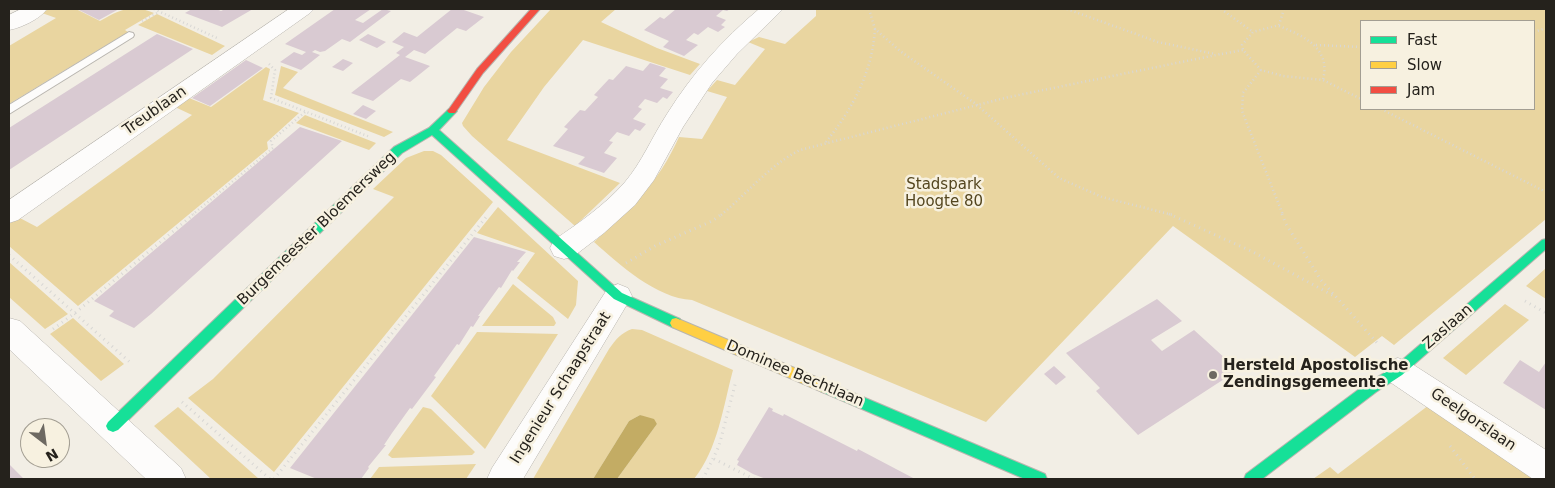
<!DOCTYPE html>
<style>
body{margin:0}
#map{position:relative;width:1555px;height:488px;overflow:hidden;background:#f2eee5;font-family:"DejaVu Sans",sans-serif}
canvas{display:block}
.frame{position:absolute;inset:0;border:10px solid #25221c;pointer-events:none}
.legend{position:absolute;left:1360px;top:20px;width:175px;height:90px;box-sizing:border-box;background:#f7f1e0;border:1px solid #a39e92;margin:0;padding:6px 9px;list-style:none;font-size:15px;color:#25221c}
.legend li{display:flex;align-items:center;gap:10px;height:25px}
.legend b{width:25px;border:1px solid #a39e92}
.north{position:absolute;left:20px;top:418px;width:50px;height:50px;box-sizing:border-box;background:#f7f1e0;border:1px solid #a39e92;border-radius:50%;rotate:150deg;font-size:14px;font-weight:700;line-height:20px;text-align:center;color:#25221c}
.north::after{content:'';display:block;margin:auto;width:18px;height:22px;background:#6d6962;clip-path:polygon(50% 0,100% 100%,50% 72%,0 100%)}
</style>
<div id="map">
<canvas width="1555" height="488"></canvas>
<div class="frame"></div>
<ul class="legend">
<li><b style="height:6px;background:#16e098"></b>Fast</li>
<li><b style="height:6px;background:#ffcf43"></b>Slow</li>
<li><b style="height:6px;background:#f24e42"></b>Jam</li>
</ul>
<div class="north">N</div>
</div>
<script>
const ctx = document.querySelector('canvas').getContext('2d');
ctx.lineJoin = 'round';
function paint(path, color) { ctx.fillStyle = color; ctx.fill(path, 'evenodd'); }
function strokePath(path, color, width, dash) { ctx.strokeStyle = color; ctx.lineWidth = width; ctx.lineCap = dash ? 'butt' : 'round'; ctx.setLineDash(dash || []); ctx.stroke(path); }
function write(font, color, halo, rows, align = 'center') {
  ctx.font = font + ' "DejaVu Sans",sans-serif'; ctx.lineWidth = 5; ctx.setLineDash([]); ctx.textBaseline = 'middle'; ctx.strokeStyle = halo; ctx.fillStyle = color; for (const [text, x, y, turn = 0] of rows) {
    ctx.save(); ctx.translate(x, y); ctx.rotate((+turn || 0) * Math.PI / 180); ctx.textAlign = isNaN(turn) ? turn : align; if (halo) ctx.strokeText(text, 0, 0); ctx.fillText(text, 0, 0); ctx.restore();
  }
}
const green = new Path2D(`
 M49 9H76L100 21C119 10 132 3 154 13L125 30 128 32 9 104V46L56 18 42 13Z
 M551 9H616L601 22 657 48 700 64 690 75 583 40 544 87 507 140 620 183 575 226 472 136 463 126 462 123 484 87 511 52Z
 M816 9H1546V219L1394 345 1382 336 1355 357 1173 226 986 422 692 300C656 298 620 265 594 242 631 208 658 184 679 137L702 139 727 97 707 91 717 80 735 85 765 49 748 42 759 37 785 44 816 16ZM1361 21H1534V109H1361Z
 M157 14 225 46 212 55 138 25Z
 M281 66 298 72 283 88 393 132 384 137 275 95Z
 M266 67 270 69 263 100 299 113 267 142 268 149 78 306 9 246V224L18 217 37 227 192 115 175 107 189 98 211 107Z
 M305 115 376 143 369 150 296 123Z
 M424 151H433L441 155 493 202 274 472 188 398 213 379 394 197 373 189 406 158Z
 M498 207 578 281 576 305 568 319 517 278 535 253 477 233Z
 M9 262 68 314 45 329 9 297Z
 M1546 268V299L1526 286Z
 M513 284 553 317 556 323 554 326H482Z
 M1505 304 1529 320 1466 375 1443 358Z
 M73 318 124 364 101 381 50 334Z
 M632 329 642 330 733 370C723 407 718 449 694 479H617L657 424 640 415 629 421 593 479H533L609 349C616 339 621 333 632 329Z
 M477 332 558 334 485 449 431 396Z
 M1429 405 1539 479H1313L1330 467 1338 474Z
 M178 407 259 479H211L154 426Z
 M423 407 431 409 475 452 472 455 392 458 388 455Z
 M476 464 466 479H370L379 467Z`);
const water = new Path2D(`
 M640 415 654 419 657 424 617 479H593L629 421Z`);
const building = new Path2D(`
 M77 9H119L99 20Z
 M192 9H216L221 11 225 9H253L222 27 185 13Z
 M335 9H371L355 20 363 23 383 9 391 11 350 42 342 39 325 51 320 52 315 50 312 52 320 55 301 70 280 62 294 52 302 55 306 52 285 44Z
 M452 9H461L484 17 466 31 457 28 425 54 414 50 405 57 430 66 410 82 401 79 373 101 351 93 400 55 396 53 404 47 392 42 404 32 417 37Z
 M676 9H730L727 11 723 10 716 16 726 20 721 25 725 27 718 32 708 27 698 35 694 33 686 40 698 45 684 56 663 47 669 41 644 30 660 17 664 19Z
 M157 34 193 49 9 170V128Z
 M368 34 386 42 377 48 359 40Z
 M343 59 353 63 343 71 332 67Z
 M246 60 263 68 210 106 192 98Z
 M650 63 666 68 659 76 668 79 660 88 673 92 667 99 663 97 657 103 645 99 638 107 642 109 633 119 646 124 640 131 635 129 629 136 617 132 609 141 613 142 604 153 617 158 604 173 578 164 585 157 553 146 568 129 564 127 580 110 585 111 598 97 594 95 609 79 613 80 626 66 643 71Z
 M363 105 376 111 366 119 353 114Z
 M300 127 342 141 151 314 134 328 109 316 114 311 94 301Z
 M474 237 526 252 517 262H520L513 271 512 270 501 288 499 287 478 316H480L473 327 471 326 459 345 457 344 434 376 436 377 412 409 410 408 392 433 384 445H386L368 467 369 468 361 479H317L290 468Z
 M1157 299 1182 321 1151 340 1162 351 1194 330 1238 370 1138 435 1096 391 1100 388 1066 353Z
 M1520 360 1539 372 1546 362V410L1503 383Z
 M1054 366 1066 377 1056 385 1044 374Z
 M769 407 773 409 772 411 783 416 784 414 857 451 858 449 915 479H766L753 474 737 465 739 461 737 460Z
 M9 464 24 479H9Z`);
const pathFar1 = new Path2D(`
 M154 9 217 38
 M869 9 875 29 900 51 976 104 1059 178 1102 197 1173 215
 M1067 9 1158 42 1215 54
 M1221 9 1253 32
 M1284 9 1279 25 1253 32 1242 45 1243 50 1261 70 1283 76 1323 80 1361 99
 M142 21 159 12
 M1279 26C1304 36 1331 48 1323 80
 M1534 32 1546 28
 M1316 45 1361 47
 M1222 54 1243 50
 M269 64 275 70 271 98 370 137
 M1261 70 1243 93 1242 111 1283 215
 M1381 109 1546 192
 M826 142C853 108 872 73 875 29
 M192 215 273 148 271 141 305 112
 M721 215C748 193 768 166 800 150L1009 97 1221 54`);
const path = new Path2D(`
 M1169 214 1251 251 1334 296
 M1282 214 1286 224 1321 280 1379 345
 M9 255 132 364
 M626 263 655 246 712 221 722 214
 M1525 301 1546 313
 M53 329 75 313 194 214
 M182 402 270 479
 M1450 446 1475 479
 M714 459 754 479
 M274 479 487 216
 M703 479 719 446 736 381`);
const lane = new Path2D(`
 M129 32 133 33 134 35 133 37 9 114V105Z`);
const street = new Path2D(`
 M21 9H47C40 19 21 28 9 30V15Z
 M289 9H314L310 13 18 220 9 223V200Z
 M759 9H783L737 54 712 83 683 127 654 180 635 205 604 233 574 256 564 259 554 256 550 248 554 240C579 223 605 205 625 182 642 162 652 137 667 114 692 74 723 39 759 9Z
 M618 284 628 288 632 296 523 479H487L492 468 608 288Z
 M9 318 20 321 181 468 186 479H146L9 349Z
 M1398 358 1409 362 1546 450V479H1533L1387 380 1383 371 1387 362Z`);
const fast = new Path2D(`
 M452 108 457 111 439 130 622 293 680 319 682 323 680 327 676 328 672 327 614 299 432 135 402 153 118 430 113 432 108 430 106 426 108 422 394 147 429 128 449 109Z
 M1546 239V249L1402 375 1376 392 1262 479H1244L1246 474 1366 384 1394 367 1542 240Z
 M825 381 1045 474 1047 479H1025L820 391 819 387 820 383Z`);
const slow = new Path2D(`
 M676 318 830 383 831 387 830 391 825 393 820 391 672 327 670 323 672 319Z`);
const jam = new Path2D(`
 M531 9H540L483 73 455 113H449L447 111 449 109 477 69Z`);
const markers = [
 [1213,375,5,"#6d6962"]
];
const streetNames = [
 ["Treublaan",155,111,-35],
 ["Burgemeester Bloemersweg",317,229,-44],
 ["Zaslaan",1448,327,-41],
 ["Dominee Bechtlaan",795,374,23],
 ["Ingenieur Schaapstraat",561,388,-58],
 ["Geelgorslaan",1473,420,34]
];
const parkNames = [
 ["Stadspark",944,185],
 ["Hoogte 80",944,202]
];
const poiNames = [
 ["Hersteld Apostolische",1223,366],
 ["Zendingsgemeente",1223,383]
];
paint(green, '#e9d5a0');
paint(water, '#c3ac64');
paint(building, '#d9cad2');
strokePath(lane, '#b8b5af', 2);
strokePath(street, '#b8b5af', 1);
strokePath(fast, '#b8b5af', 2);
strokePath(slow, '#b8b5af', 2);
strokePath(jam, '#b8b5af', 2);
strokePath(pathFar1, '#d8d7d4', 2.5, [1, 3]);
strokePath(path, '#d8d7d4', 3, [1, 4.5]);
paint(lane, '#fdfcfb');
paint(street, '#fdfcfb');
paint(fast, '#16e098');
paint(slow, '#ffcf43');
paint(jam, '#f24e42');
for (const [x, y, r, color] of markers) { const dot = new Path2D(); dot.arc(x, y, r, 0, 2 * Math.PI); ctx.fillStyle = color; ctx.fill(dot); strokePath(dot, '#f7f1e0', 2); }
write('15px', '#25221c', '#f7f1e0', streetNames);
write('15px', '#54461f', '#f7f1e0', parkNames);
write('bold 15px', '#25221c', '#f7f1e0', poiNames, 'left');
</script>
